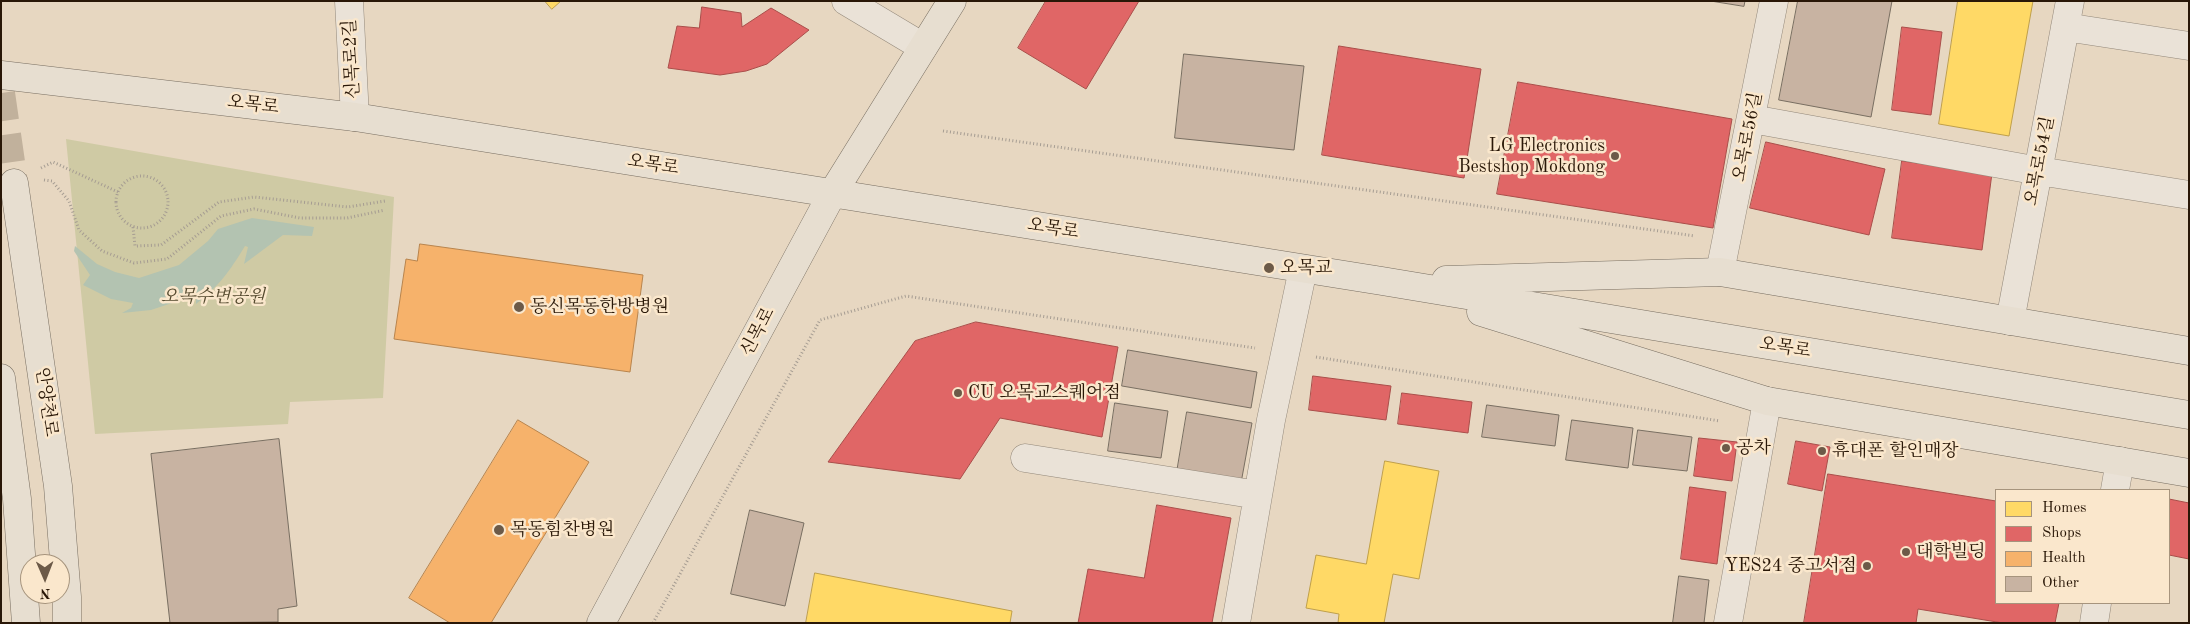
<!DOCTYPE html>
<meta charset="utf-8">
<style>
body{margin:0}
#map{position:relative;width:2190px;height:624px;overflow:hidden;background:#e7d7c1;font-family:"Old Standard TT",serif}
canvas{display:block}
.frame{position:absolute;inset:0;border:2px solid #291707;pointer-events:none}
.legend{position:absolute;left:1995px;top:489px;width:175px;height:115px;box-sizing:border-box;background:#fae7cc;border:1px solid #a6947d;margin:0;padding:6px 9px;list-style:none;font-size:15px;color:#291707}
.legend li{display:flex;align-items:center;gap:10px;height:25px}
.legend b{width:25px;border:1px solid #a6947d}
.north{position:absolute;left:20px;top:554px;width:50px;height:50px;box-sizing:border-box;background:#fae7cc;border:1px solid #a6947d;border-radius:50%;rotate:179deg;font-size:14px;font-weight:700;line-height:20px;text-align:center;color:#291707}
.north::after{content:'';display:block;margin:auto;width:18px;height:22px;background:#6c5a48;clip-path:polygon(50% 0,100% 100%,50% 72%,0 100%)}
</style>
<div id="map">
<canvas width="2190" height="624"></canvas>
<div class="frame"></div>
<ul class="legend">
<li><b style="height:14px;background:#ffd966"></b>Homes</li>
<li><b style="height:14px;background:#e06666"></b>Shops</li>
<li><b style="height:14px;background:#f6b26b"></b>Health</li>
<li><b style="height:14px;background:#c8b3a2"></b>Other</li>
</ul>
<div class="north">N</div>
</div>
<script>
const ctx = document.querySelector('canvas').getContext('2d');
ctx.lineJoin = 'round';
function paint(path, color) { ctx.fillStyle = color; ctx.fill(path, 'evenodd'); }
function strokePath(path, color, width, dash) { ctx.strokeStyle = color; ctx.lineWidth = width; ctx.lineCap = dash ? 'butt' : 'round'; ctx.setLineDash(dash || []); ctx.stroke(path); }
function write(font, color, halo, rows, align = 'center') {
  ctx.font = font + ' "Old Standard TT","Noto Serif KR",serif'; ctx.lineWidth = 5; ctx.setLineDash([]); ctx.textBaseline = 'middle'; ctx.strokeStyle = halo; ctx.fillStyle = color; for (const [text, x, y, turn = 0] of rows) {
    ctx.save(); ctx.translate(x, y); ctx.rotate((+turn || 0) * Math.PI / 180); ctx.textAlign = isNaN(turn) ? turn : align; if (halo) ctx.strokeText(text, 0, 0); ctx.fillText(text, 0, 0); ctx.restore();
  }
}
const green = new Path2D(`
 M66 139 394 197 383 398 290 402 288 424 95 434Z`);
const water = new Path2D(`
 M252 218 314 227 312 236 283 235 244 264 248 247 245 246C229 272 220 285 196 304V298L192 294 175 302 151 310 122 313 131 308 133 303 111 299 83 285 90 275 74 251 75 246 97 264 115 272 139 278 179 265 208 241 218 229Z`);
const homes = new Path2D(`
 M545 1H561L552 9Z
 M1958 1H2033L2009 136 1939 124Z
 M1385 461 1439 471 1419 579 1393 574 1384 623H1338L1339 614 1306 608 1316 555 1366 564Z
 M815 573 1012 611 1010 623H806Z`);
const shops = new Path2D(`
 M1046 1H1139L1086 89 1018 48Z
 M702 7 741 13 742 27 771 8 809 30 767 64 746 71 720 75 668 68 677 26 699 28Z
 M1902 27 1942 32 1931 115 1892 110Z
 M1339 46 1481 69 1464 178 1322 155Z
 M1518 82 1732 119 1713 228 1497 194Z
 M1766 142 1885 169 1869 235 1750 208Z
 M1902 161 1992 173 1982 250 1892 238Z
 M976 322 1118 347 1102 437 1000 418 960 479 828 462 915 341Z
 M1313 376 1391 386 1386 420 1309 410Z
 M1402 393 1472 402 1468 433 1398 424Z
 M1699 438 1737 442 1732 481 1694 476Z
 M1796 441 1830 447 1822 491 1788 484Z
 M1828 474 1996 501V603H2059L2055 623H2003L1918 609 1916 623H1804Z
 M1690 487 1726 492 1717 564 1681 559Z
 M2169 499 2189 503V559L2169 555Z
 M1157 505 1231 518 1212 623H1078L1088 569 1144 578Z`);
const health = new Path2D(`
 M420 244 643 275 630 372 394 339 406 259 417 261Z
 M518 420 589 462 491 623H450L409 598Z`);
const building = new Path2D(`
 M1711 1H1745L1744 6Z
 M1798 1H1892L1871 117 1779 100Z
 M1184 54 1304 66 1294 150 1175 138Z
 M1128 350 1257 372 1251 408 1122 386Z
 M1115 403 1168 411 1161 458 1108 451Z
 M1487 405 1559 415 1555 446 1482 437Z
 M1187 412 1252 423 1241 483 1177 472Z
 M1572 420 1633 428 1628 468 1566 460Z
 M1638 430 1692 437 1687 471 1633 465Z
 M279 439 297 606 278 609V622L170 623 151 454Z
 M750 510 804 523 785 606 731 594Z
 M1679 576 1709 580 1704 623H1673Z`);
const majorTunnel = new Path2D(`
 M1 93 14 183`);
const path = new Path2D(`
 M943 131 1695 236
 M41 168 53 162 118 192
 M116 202a26 26 0 1 1 52 0a26 26 0 1 1-52 0Z
 M44 180 52 181 69 201 79 230 102 251 134 263 167 259 221 216 254 209 300 218H347L385 210
 M133 227 135 246 161 245 219 202 254 197 348 207 385 201
 M1316 357 1720 421
 M653 623 820 320 906 296 1255 348`);
const minor = new Path2D(`
 M349 1 355 117
 M846 1 923 47
 M2065 27 2189 46
 M1752 119 2039 171 2189 195
 M1720 272 1774 1
 M2010 321 2070 1
 M1025 458 1258 495
 M2115 490 2120 461
 M1236 623 1271 420 1303 269
 M1728 623 1767 401
 M2094 623 2097 603`);
const major = new Path2D(`
 M1 75 355 117 1382 281 2189 415
 M14 183 58 486 67 597V623
 M1446 280 1720 272 2189 351
 M1481 312 1767 401 2189 473
 M1 378 17 499 26 623
 M601 623 832 194 952 1`);
const markers = [
 [1615,156,5,"#6c5a48"],
 [1269,268,6,"#6c5a48"],
 [519,307,6,"#6c5a48"],
 [958,393,5,"#6c5a48"],
 [1726,448,5,"#6c5a48"],
 [1822,451,5,"#6c5a48"],
 [499,530,6,"#6c5a48"],
 [1906,552,5,"#6c5a48"],
 [1867,566,5,"#6c5a48"]
];
const streetNames = [
 ["신목로2길",352,59,-93],
 ["오목로",253,105,7],
 ["오목로56길",1748,137,-79],
 ["오목로54길",2040,161,-79],
 ["오목로",653,165,9],
 ["오목로",1053,229,9],
 ["신목로",758,332,-62],
 ["오목로",1785,348,9],
 ["안양천로",46,402,82]
];
const poiNames = [
 ["LG Electronics",1605,146,"right"],
 ["Bestshop Mokdong",1605,167,"right"],
 ["오목교",1280,268],
 ["동신목동한방병원",530,307],
 ["CU 오목교스퀘어점",968,393],
 ["공차",1736,448],
 ["휴대폰 할인매장",1832,451],
 ["목동힘찬병원",510,530],
 ["대학빌딩",1916,552],
 ["YES24 중고서점",1857,566,"right"]
];
const parkNames = [
 ["오목수변공원",213,297]
];
paint(green, '#cfcaa4');
paint(water, '#b3c3b1');
paint(homes, '#ffd966');
strokePath(homes, '#bf9f4a', 1);
paint(shops, '#e06666');
strokePath(shops, '#a94e4a', 1);
paint(health, '#f6b26b');
strokePath(health, '#b8844d', 1);
paint(building, '#c8b3a2');
strokePath(building, '#786e61', 1);
strokePath(majorTunnel, '#c1b19c', 28, [28, 14]);
strokePath(minor, '#93887a', 29);
strokePath(major, '#786e61', 29);
strokePath(path, '#a59c92', 3, [1, 2.5]);
strokePath(minor, '#eae2d7', 28);
strokePath(major, '#e7ded0', 28);
for (const [x, y, r, color] of markers) { const dot = new Path2D(); dot.arc(x, y, r, 0, 2 * Math.PI); ctx.fillStyle = color; ctx.fill(dot); strokePath(dot, '#fae7cc', 2); }
write('18px', '#291707', '#fae7cc', streetNames);
write('18px', '#291707', '#fae7cc', poiNames, 'left');
write('italic 18px', '#554a2f', '#fae7cc', parkNames);
</script>
